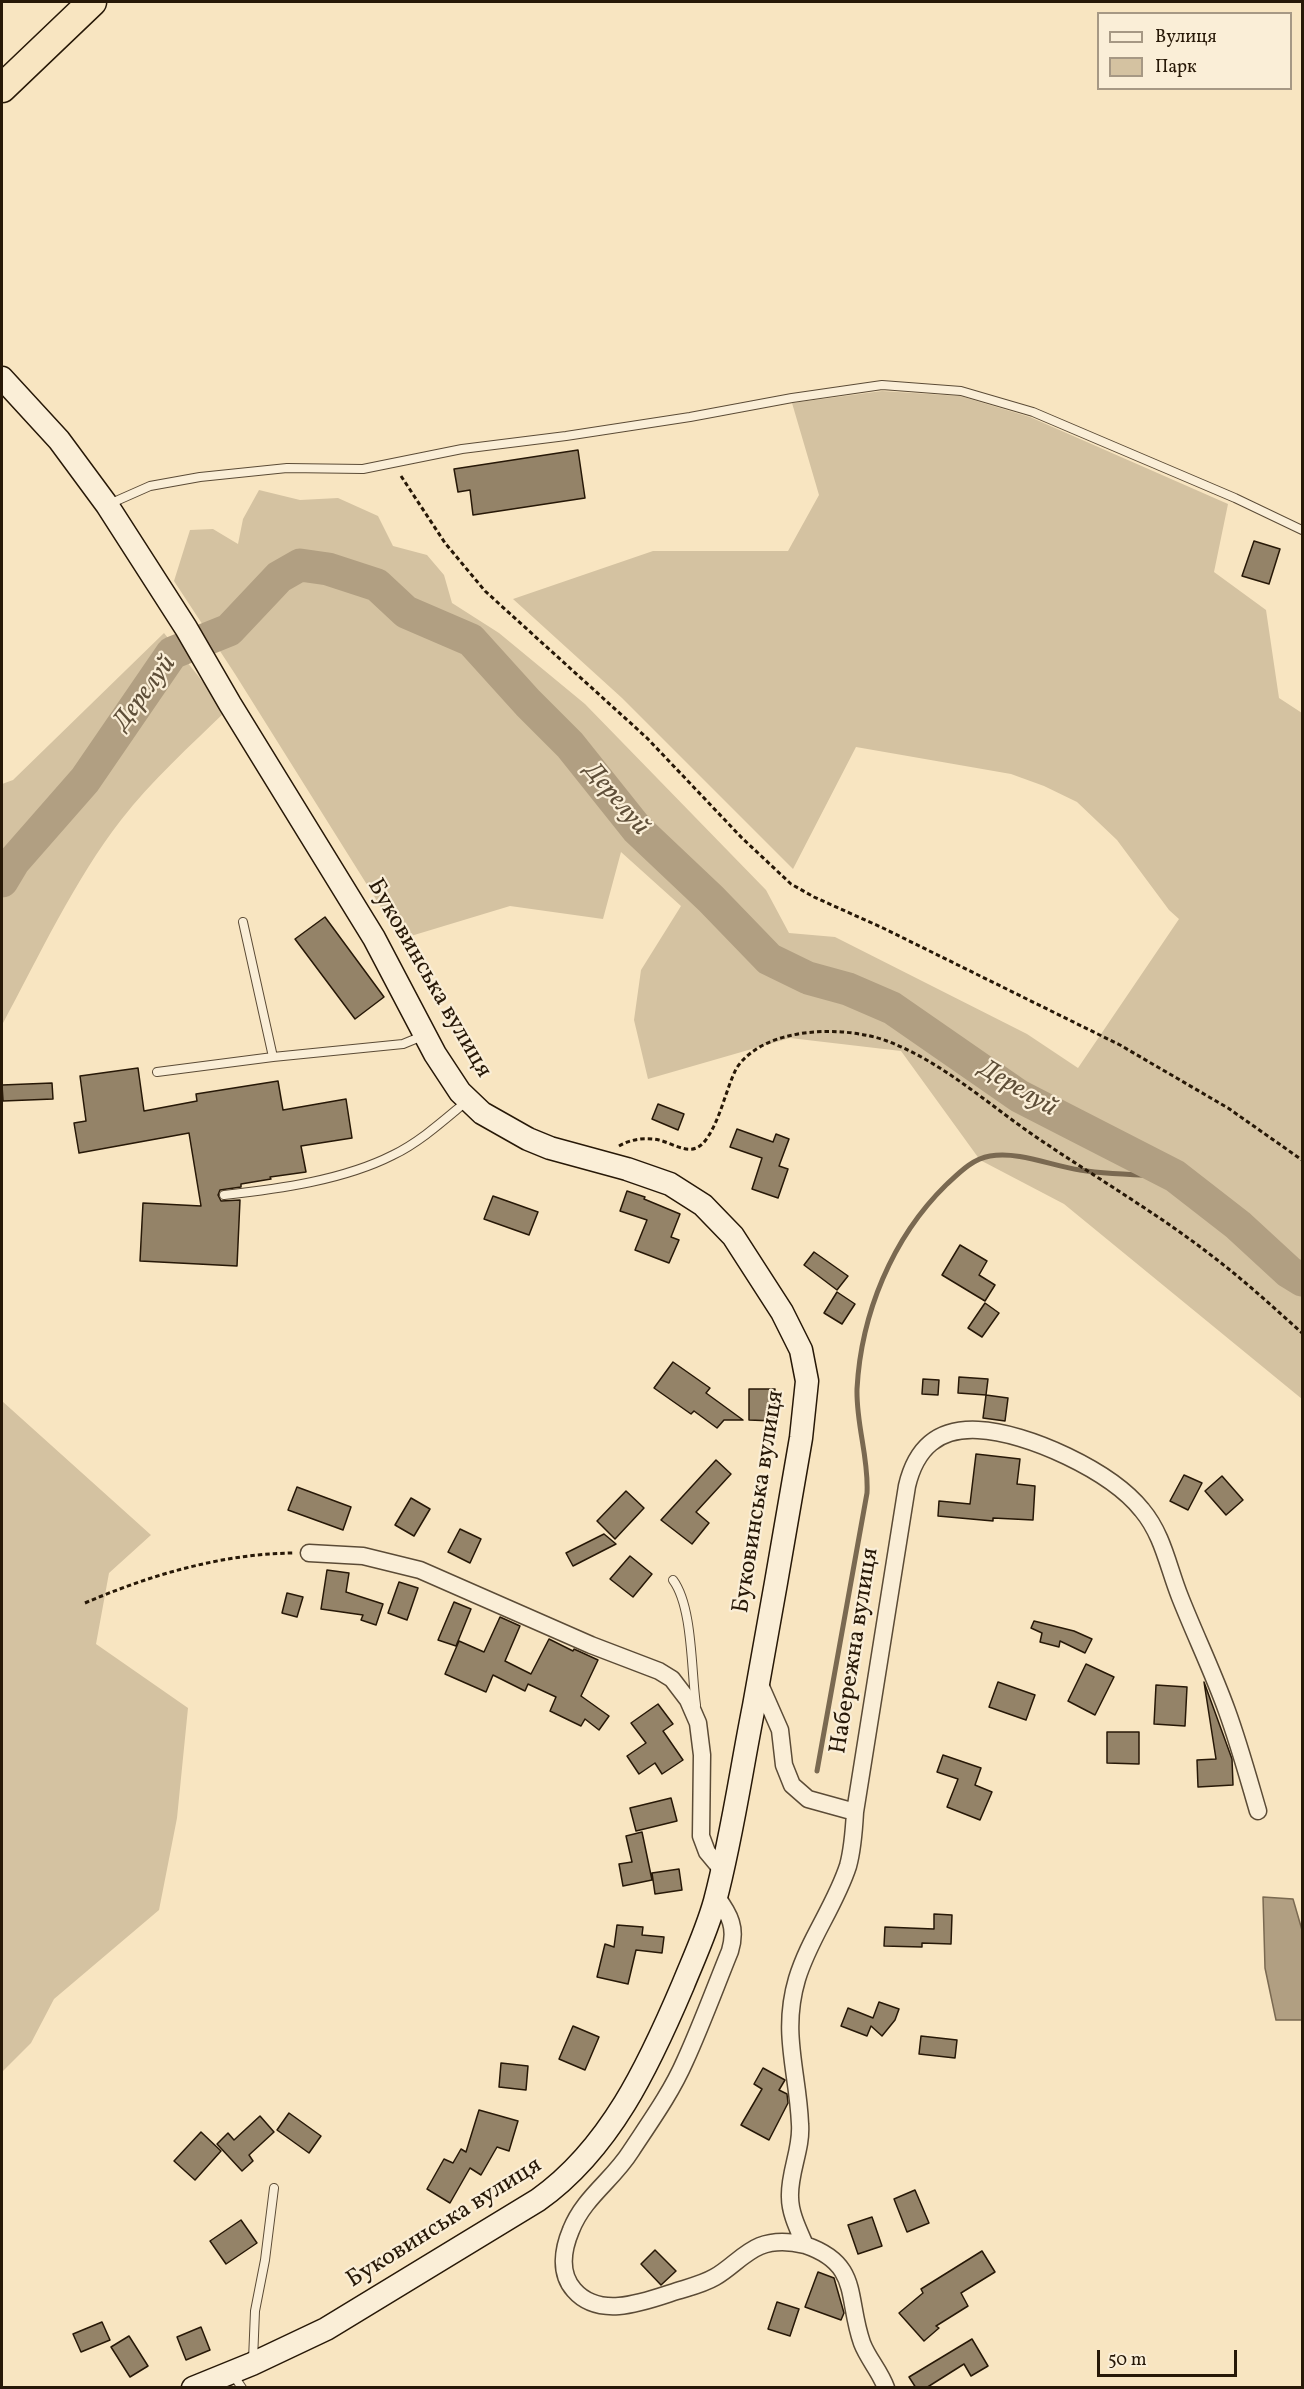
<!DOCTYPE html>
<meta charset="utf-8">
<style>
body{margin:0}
#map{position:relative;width:1304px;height:2389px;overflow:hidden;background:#f8e5c1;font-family:Vollkorn,serif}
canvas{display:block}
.frame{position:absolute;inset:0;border:3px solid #271807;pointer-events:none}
.legend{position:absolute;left:1097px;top:12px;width:195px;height:78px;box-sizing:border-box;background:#faeed7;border:2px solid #a69884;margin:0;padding:8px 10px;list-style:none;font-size:18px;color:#271807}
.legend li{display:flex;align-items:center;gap:12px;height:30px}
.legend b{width:30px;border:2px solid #a69884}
.scale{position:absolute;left:1097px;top:2350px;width:140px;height:27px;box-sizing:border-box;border:3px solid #271807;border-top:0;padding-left:8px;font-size:18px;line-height:21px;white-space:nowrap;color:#271807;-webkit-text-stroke:4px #faeed7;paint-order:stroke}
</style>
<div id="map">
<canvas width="1304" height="2389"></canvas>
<div class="frame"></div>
<ul class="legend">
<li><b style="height:8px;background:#faeed7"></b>Вулиця</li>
<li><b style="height:16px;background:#d4c2a1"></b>Парк</li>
</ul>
<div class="scale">50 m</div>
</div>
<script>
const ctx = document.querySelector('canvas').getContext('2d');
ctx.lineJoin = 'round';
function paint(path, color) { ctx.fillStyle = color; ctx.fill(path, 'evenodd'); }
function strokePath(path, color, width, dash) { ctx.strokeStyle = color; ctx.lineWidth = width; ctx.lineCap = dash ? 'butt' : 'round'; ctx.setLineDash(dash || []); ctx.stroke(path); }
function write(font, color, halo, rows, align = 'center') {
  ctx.font = font + ' Vollkorn,serif'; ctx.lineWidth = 4.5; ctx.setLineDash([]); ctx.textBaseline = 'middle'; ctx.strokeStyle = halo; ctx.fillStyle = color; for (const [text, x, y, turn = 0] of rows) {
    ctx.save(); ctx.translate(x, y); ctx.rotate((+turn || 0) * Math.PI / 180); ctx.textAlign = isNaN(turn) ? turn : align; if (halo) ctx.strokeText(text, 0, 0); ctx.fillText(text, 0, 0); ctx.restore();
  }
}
const green = new Path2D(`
 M882 391 960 396 1030 417 1228 504 1214 572 1266 610 1279 698 1302 713V1399L1064 1204 980 1160 901 1051 790 1038 648 1079 634 1020 641 970 681 906 621 852 603 919 510 906 401 939 235 674 174 581 190 530 213 529 238 544 243 519 259 490 300 500 338 498 378 516 393 546 427 555 444 575 452 603 499 633 585 704 766 890 789 933 835 937 1027 1034 1078 1068 1179 919 1169 910 1117 840 1077 802 1044 786 1011 774 856 747 793 869 622 698 513 599 653 551H788L819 495 792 403Z
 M164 633 226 711C190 746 152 780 121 820 75 879 38 958 2 1025V784L13 780Z
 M2 1401 151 1535 109 1573 96 1644 188 1708 177 1818 159 1910 54 1999 31 2043 2 2072Z`);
const water = new Path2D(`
 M1263 1897 1293 1899 1302 1930V2020H1276L1265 1968Z`);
const stream = new Path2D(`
 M2 853 14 861
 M817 1771 867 1493C869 1458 856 1425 857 1389 861 1314 892 1238 946 1185 959 1173 972 1159 990 1156 1019 1151 1052 1166 1080 1170 1111 1175 1144 1175 1175 1176`);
const river = new Path2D(`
 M2 881 14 861 85 780 172 653 229 630 279 577 300 565 328 569 377 585 406 612 471 640 528 703 570 745 637 829 711 899 769 959 808 978 848 989 892 1008 1019 1096 1175 1176 1238 1225 1289 1272 1302 1280`);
const building = new Path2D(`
 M578 450 585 498 473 515 470 490 458 492 454 469Z
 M1254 541 1280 549 1269 584 1242 576Z
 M325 917 384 997 355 1019 295 939Z
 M138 1068 144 1111 197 1101 196 1094 278 1081 283 1110 346 1099 352 1138 301 1146 306 1172 270 1177 271 1179 241 1184V1187L220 1190 218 1195 221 1201 240 1200 237 1266 140 1261 143 1203 201 1206 189 1133 79 1153 74 1123 86 1121 80 1076Z
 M52 1083 53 1099 3 1101 2 1085Z
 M658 1104 684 1114 678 1130 652 1119Z
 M737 1129 773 1142 776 1134 789 1139 779 1166 788 1169 778 1198 752 1189 762 1158 730 1147Z
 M627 1191 645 1197 644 1199 680 1214 671 1237 679 1240 669 1263 635 1250 647 1220 620 1211Z
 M493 1196 538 1212 529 1235 484 1219Z
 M960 1245 987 1261 979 1275 995 1285 985 1301 942 1275Z
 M814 1252 848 1276 837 1290 804 1265Z
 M837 1292 855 1304 842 1324 824 1313Z
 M985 1303 999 1313 982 1337 968 1328Z
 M673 1362 710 1388 706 1393 743 1420H724L717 1428 694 1411 691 1414 654 1388Z
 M959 1377 988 1379 986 1395 958 1393Z
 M923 1379 939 1380 938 1395 922 1394Z
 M749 1389H775L774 1421 749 1420Z
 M986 1395 1008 1398 1005 1421 983 1418Z
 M976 1454 1020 1459 1017 1484 1035 1486 1033 1520 993 1518V1521L938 1516 939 1501 970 1504Z
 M716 1460 731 1474 696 1512 709 1523 692 1544 661 1520Z
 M1184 1475 1202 1483 1188 1510 1170 1501Z
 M1222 1476 1243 1500 1226 1515 1205 1491Z
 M297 1487 351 1507 343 1530 288 1510Z
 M626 1491 644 1508 615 1539 597 1521Z
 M411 1498 430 1509 414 1536 395 1525Z
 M460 1529 481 1539 470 1563 448 1552Z
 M604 1534 616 1544 573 1566 566 1553Z
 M630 1556 652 1574 633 1597 610 1579Z
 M327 1570 349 1573 346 1592 383 1604 376 1625 361 1620 363 1615 321 1609Z
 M399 1582 418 1588 407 1620 388 1613Z
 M287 1593 303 1597 297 1617 282 1613Z
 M454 1602 471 1609 456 1646 438 1640Z
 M500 1617 520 1626 505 1661 531 1674 549 1639 573 1651 574 1649 598 1660 581 1696 609 1716 599 1730 585 1719 581 1726 550 1711 556 1697 528 1684 525 1691 493 1675 486 1692 445 1674 459 1641 484 1652Z
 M1034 1621 1074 1631 1092 1639 1085 1653 1060 1641 1059 1647 1040 1642 1042 1633 1031 1628Z
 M1086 1664 1114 1677 1095 1715 1068 1701Z
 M998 1682 1035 1695 1026 1720 989 1707Z
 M1204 1682 1232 1759 1233 1785 1198 1787 1197 1760 1216 1759Z
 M1156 1685 1187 1687 1185 1726 1154 1724Z
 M658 1704 673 1724 663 1731 683 1760 662 1774 655 1763 639 1774 627 1756 646 1743 631 1723Z
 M1107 1732H1139V1764L1107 1763Z
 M943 1755 981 1768 975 1785 992 1792 980 1820 947 1807 958 1779 937 1772Z
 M671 1798 677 1821 636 1831 630 1808Z
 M642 1832 652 1880 623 1886 619 1864 632 1862 626 1836Z
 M679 1869 682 1890 655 1894 652 1873Z
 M934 1914 952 1915 951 1944 922 1943V1947L884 1946 885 1927 934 1929Z
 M617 1925 643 1927 642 1935 664 1937 662 1953 636 1950 628 1984 597 1977 605 1944 614 1947Z
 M879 2002 899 2009 895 2020 882 2036 871 2026 867 2036 841 2026 848 2008 873 2018Z
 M573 2026 599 2037 585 2070 559 2059Z
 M921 2036 957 2040 955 2058 919 2054Z
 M501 2063 528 2066 526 2090 499 2087Z
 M763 2068 785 2080 779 2090 787 2094 788 2103 769 2140 741 2125 762 2089 754 2084Z
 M479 2110 518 2121 509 2151 497 2147 481 2175 470 2168 450 2203 427 2189 444 2159 453 2163 461 2149 466 2152Z
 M289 2113 321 2136 309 2153 277 2130Z
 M260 2116 274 2132 249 2155 253 2161 242 2171 217 2144 228 2133 234 2140Z
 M201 2132 221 2151 195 2180 174 2161Z
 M915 2190 929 2223 907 2232 894 2199Z
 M872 2217 882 2246 858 2254 848 2225Z
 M241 2220 257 2243 226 2264 210 2241Z
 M655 2250 676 2271 661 2285 641 2264Z
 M982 2251 995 2272 961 2293 968 2306 936 2326 939 2328 924 2341 899 2313 923 2293 921 2289Z
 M818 2272 834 2278 844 2313 841 2320 805 2307Z
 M777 2302 799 2309 790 2336 768 2329Z
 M102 2322 110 2340 81 2352 73 2334Z
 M201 2327 210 2350 186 2360 177 2337Z
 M129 2336 148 2366 130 2377 111 2347Z
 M972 2339 988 2366 971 2376 964 2364 926 2388H916L909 2377Z`);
const path = new Path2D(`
 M401 476 445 543 485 591 647 738 742 838 791 884 814 897 883 928 1120 1045 1228 1108 1302 1160
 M619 1146C631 1139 645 1137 659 1140 675 1144 692 1158 705 1141 720 1121 725 1092 736 1069 763 1026 844 1025 887 1041 943 1062 990 1106 1039 1139 1098 1179 1160 1215 1216 1259 1246 1282 1274 1308 1302 1333
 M85 1603C150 1575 221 1554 293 1553`);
const lane = new Path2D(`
 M107 505 150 486 200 477 287 468 363 469 462 449 566 436 690 417 792 398 882 385 961 391 1033 412 1235 498 1302 530
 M243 922 273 1057 403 1044 425 1035
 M157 1072 273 1057
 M224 1195C279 1189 344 1180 393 1155 420 1142 444 1120 467 1101
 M673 1580C693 1607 691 1671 696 1705
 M253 2360 255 2311 265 2260 274 2188
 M232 2373 242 2388`);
const street = new Path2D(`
 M309 1553 363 1556 420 1570 591 1645 659 1671 672 1679 688 1700 698 1723 702 1755 701 1836 707 1852 722 1870
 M758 1680 780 1730 784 1765 792 1785 808 1799 855 1812
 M716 1896C730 1915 737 1928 730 1951 715 1988 701 2026 685 2061 671 2093 650 2122 631 2151 613 2180 584 2197 571 2230 563 2249 559 2273 574 2290 600 2320 646 2301 677 2291 690 2287 703 2284 715 2277 731 2268 743 2253 760 2246 775 2240 789 2241 805 2245
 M886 2388C880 2371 868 2359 862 2343 846 2298 861 2264 805 2245 798 2229 790 2213 790 2197 789 2172 802 2149 800 2124 798 2072 781 2033 797 1979 809 1939 835 1906 848 1866 853 1848 854 1830 855 1812L907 1486C916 1448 938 1428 978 1430 1027 1432 1111 1471 1142 1510 1163 1535 1168 1567 1180 1597 1195 1635 1213 1672 1227 1711 1239 1744 1248 1777 1258 1811`);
const secondary = new Path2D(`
 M2 378 59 440 107 505 186 628 230 704 374 938 435 1054 460 1092 482 1113 528 1139 550 1148 627 1169 670 1184 703 1205 733 1236 782 1312 801 1350 807 1381 801 1438C786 1527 770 1617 754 1706 741 1771 732 1837 715 1901 707 1930 694 1958 683 1985 649 2065 610 2149 538 2200L326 2329 252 2364 193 2388`);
const highway = new Path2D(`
 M2 88 92 2`);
const streetNames = [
 ["Буковинська вулиця",428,979,60],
 ["Буковинська вулиця",760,1502,-81],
 ["Набережна вулиця",856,1651,-81],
 ["Буковинська вулиця",445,2224,-32]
];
const waterNames = [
 ["Дерелуй",146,694,-53],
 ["Дерелуй",615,800,50],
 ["Дерелуй",1017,1090,31]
];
paint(green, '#d4c2a1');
paint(water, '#b19f82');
strokePath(water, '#7a6951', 1.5);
strokePath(stream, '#7a6951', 5);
strokePath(river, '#b19f82', 33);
paint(building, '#948368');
strokePath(building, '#271807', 1.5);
strokePath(lane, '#5b4b36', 10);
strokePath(street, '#5b4b36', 19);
strokePath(secondary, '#271807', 25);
strokePath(highway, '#271807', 31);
strokePath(path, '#271807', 3, [4.5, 3]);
strokePath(lane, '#faeed7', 8);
strokePath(street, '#faeed7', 16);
strokePath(secondary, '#faeed7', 22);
strokePath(highway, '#f8e5c1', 28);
write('24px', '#271807', '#faeed7', streetNames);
write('italic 26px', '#5e4e38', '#faeed7', waterNames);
</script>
